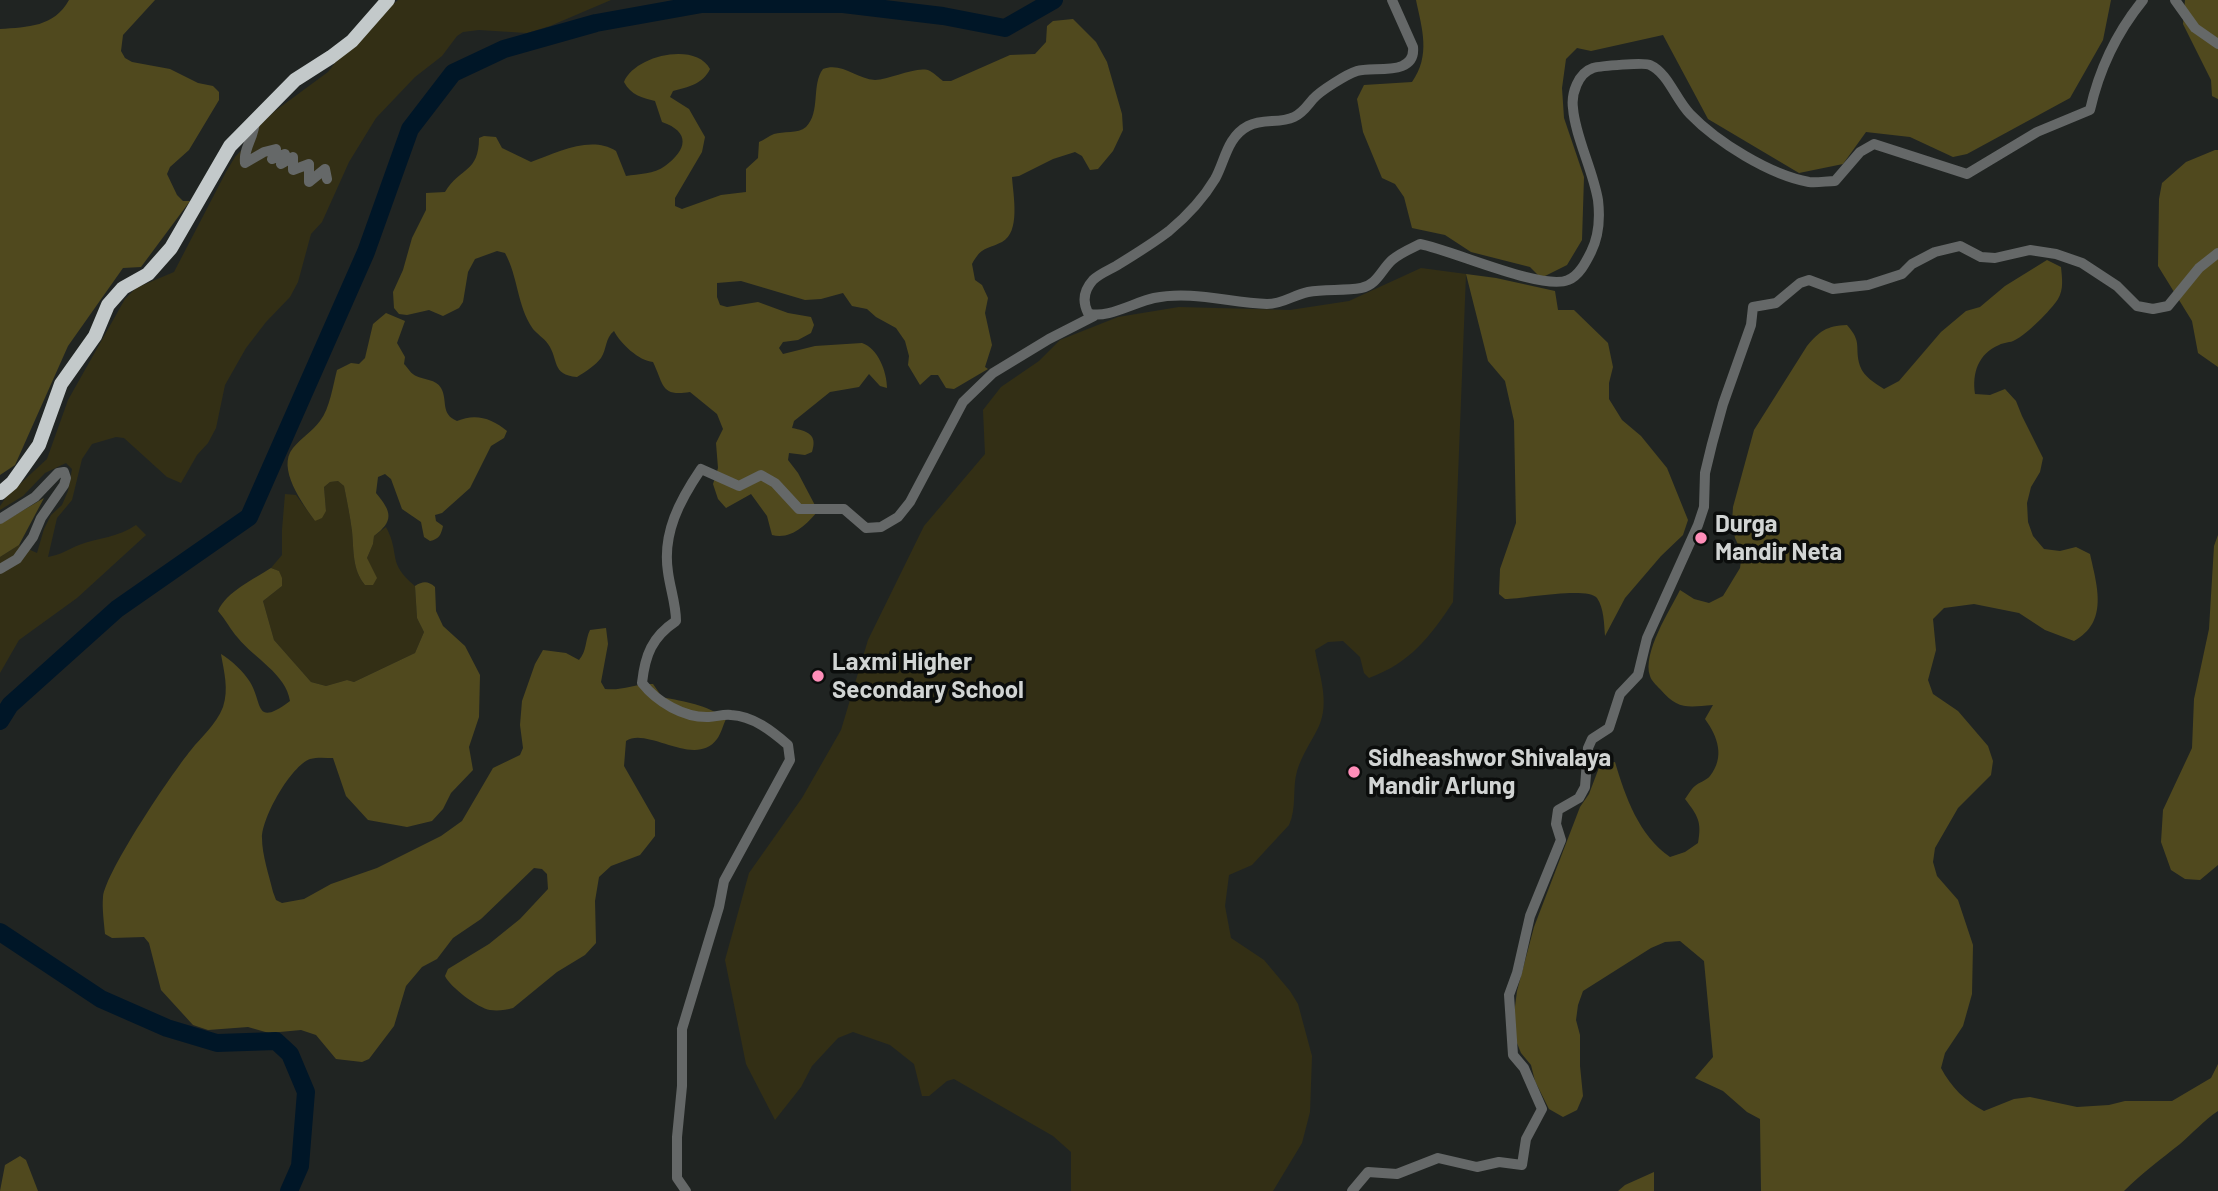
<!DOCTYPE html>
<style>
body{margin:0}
canvas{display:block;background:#202422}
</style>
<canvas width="2218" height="1191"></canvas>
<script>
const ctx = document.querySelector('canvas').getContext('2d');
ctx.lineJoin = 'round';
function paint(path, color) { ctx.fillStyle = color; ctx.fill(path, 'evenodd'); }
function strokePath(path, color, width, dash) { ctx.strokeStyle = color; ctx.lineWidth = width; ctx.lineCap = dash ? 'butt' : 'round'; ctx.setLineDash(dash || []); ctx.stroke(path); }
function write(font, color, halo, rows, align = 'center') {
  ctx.font = font + ' Barlow,sans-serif'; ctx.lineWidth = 7; ctx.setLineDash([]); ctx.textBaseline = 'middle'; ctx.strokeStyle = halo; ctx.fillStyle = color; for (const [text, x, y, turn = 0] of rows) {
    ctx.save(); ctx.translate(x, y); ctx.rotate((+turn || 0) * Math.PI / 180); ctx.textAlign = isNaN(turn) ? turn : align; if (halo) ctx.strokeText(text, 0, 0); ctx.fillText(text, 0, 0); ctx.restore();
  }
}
const green = new Path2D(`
 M398 0H611L550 26 527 33 479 30 463 32 457 36 442 56 415 77 376 118 349 162 322 222 311 234 298 282 290 297 266 322 246 348 225 385 216 428 208 443 197 455 181 483 167 477 124 438 116 437 92 444 82 459 72 500 57 518 48 557C60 555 67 550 79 545 98 538 119 537 136 525L146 535 77 598 19 640 0 673V557L19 545 37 553 44 529 51 515 62 505 68 491 72 469 66 463 45 473 23 496 0 510V506L7 496 47 459 68 400 125 299 136 288 174 272 226 172 235 157 250 141 255 130 275 111 328 72 352 41Z
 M1421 268 1466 274 1453 602C1430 637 1410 663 1369 678L1364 673 1360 657 1343 641 1328 642 1315 650C1319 674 1330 702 1319 726 1312 741 1302 754 1297 771 1292 788 1297 808 1289 825L1252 865 1229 875 1225 906 1231 938 1264 960 1290 991 1298 1004 1312 1056 1310 1112 1302 1143 1273 1191H1071V1152L1053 1136 954 1079 947 1081 929 1096H922L914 1064 890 1045 853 1032 838 1038 812 1066 801 1087 775 1120 746 1064 725 960 749 873 802 798 841 730 868 640 924 526 985 454 983 410 1001 387 1039 361 1060 340 1118 317 1179 307 1290 310 1349 301Z
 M338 481 344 486C347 501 350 516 352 531 354 551 352 569 365 585H373L367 558 373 544 374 536 386 527C401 555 386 562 415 586L417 618 424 632 415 653 354 682 347 680 326 686 311 682 274 640 263 601 282 586 279 571 271 568 282 555V530L285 494 296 495 315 521 326 511 324 487 330 482Z`);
const forest = new Path2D(`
 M69 0H155L123 35 121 51 125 58 132 62 170 69 198 83 213 86 219 92V100L189 150 170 167 167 174 177 195 183 201H190L141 267 123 268 68 346 15 465 0 475V29C28 27 54 27 69 0Z
 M1416 0H2111L2103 40 2070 98 1967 154 1953 157 1910 137 1866 132 1843 164 1799 173 1708 119 1663 35 1591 51 1577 48 1566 59 1562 88 1564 118 1584 177 1582 240 1567 265 1541 278 1530 267 1471 252 1445 235 1412 228 1404 197 1395 184 1382 178 1363 132 1357 99 1364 85 1412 82C1431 55 1422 29 1416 0Z
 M2185 0H2218V99L2212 96 2211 80 2183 24Z
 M1073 19 1096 42 1107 62 1122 114 1123 130 1113 151 1098 169 1090 170 1082 156 1075 152 1053 159 1019 176 1012 177C1013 195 1021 232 1002 242 986 250 982 246 972 264L975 280 982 285 988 298 985 313 992 345 985 367 988 369 954 389 946 388 938 375H931L920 385 908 365 909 356 905 341 896 328 876 317 867 309 852 306 843 293 821 299 805 300 741 281 717 283V297L720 305 727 307 758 302 788 313 811 317 814 325 811 333 798 340 783 342 779 348 783 354 815 346 862 343C878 348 887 372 887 388L880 386 869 374 859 387 830 392 794 421 792 428C807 431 818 434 812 452L805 455 789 453 788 460 798 473 818 511C806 525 791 540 772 535L767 516 751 494 726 508 718 499 713 484 718 468 716 443 723 429 717 414 690 392C661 397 664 385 653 362 639 361 620 343 614 331 605 338 607 349 601 358 596 365 585 372 577 377 551 375 559 359 548 344 544 338 537 334 533 329 517 306 518 276 505 253L497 251 475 259 468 272 463 302 459 308 443 316 429 310 407 315 399 314 394 308 393 292 403 270 412 238 426 210V193L445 192C460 167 479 173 479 138L484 136 496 137 502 148 531 162C557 153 590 135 616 151L626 176C639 174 654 174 665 166 687 150 691 132 662 122L655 101C642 98 631 95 624 82 634 56 695 41 710 69 703 84 688 87 673 91L670 97 689 109 705 137 702 152 675 198V206L682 209 721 195 746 192V169L758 158 759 142C764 140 769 136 774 134 783 131 798 134 806 127 821 112 811 85 823 69 842 62 856 79 875 80 890 80 918 65 930 71 934 73 939 78 943 81H951L1010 55 1035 54 1046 42 1047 26 1053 21Z
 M2215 150H2218V367L2198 353 2192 321 2158 266 2159 199 2162 183 2186 162Z
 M2047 260 2061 267C2062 278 2064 289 2058 299 2051 310 2026 335 2015 340 2010 343 2004 342 1999 345 1978 354 1972 373 1975 394L1990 395 2005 389 2016 401 2022 416 2043 458 2040 472 2031 487 2027 503 2028 522 2033 536 2044 549 2060 551 2076 547 2090 554C2097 586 2109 622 2074 641L2045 630 2019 613 1974 604 1944 608 1933 619 1936 650 1928 680 1933 694 1958 711 1988 746 1993 761 1991 775 1958 808 1935 848 1933 862 1937 876 1958 900 1973 945 1972 994 1963 1026 1945 1053 1941 1068C1951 1087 1965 1101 1984 1111L2014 1099 2030 1097 2077 1107 2109 1105 2125 1101H2172L2211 1078 2218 1064V1111C2203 1121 2193 1133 2180 1144 2161 1159 2142 1173 2124 1191H1761L1760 1119 1747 1112 1723 1091 1695 1078 1713 1057 1704 961 1680 941 1665 942 1651 948 1583 991 1578 1005 1576 1020 1580 1035V1066L1583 1096 1577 1110 1563 1117 1549 1109 1535 1081 1531 1065 1521 1053 1515 1038 1513 1022 1517 991 1534 927 1580 807 1589 794 1600 765 1615 762C1625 796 1639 836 1670 857L1685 852 1698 843C1702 822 1698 816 1685 799 1688 795 1691 789 1695 786 1699 782 1706 781 1710 776 1725 757 1718 737 1705 719L1713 705C1687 707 1678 710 1660 689 1656 685 1651 680 1650 676 1642 653 1670 610 1680 590L1694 599 1709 603 1723 596 1740 568 1742 553 1735 538 1732 522 1733 507 1754 430 1807 346C1820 331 1826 326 1847 325 1863 343 1854 347 1860 366 1864 377 1875 383 1884 389L1899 381 1941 332 1966 311 1980 307 2005 286Z
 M1466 274 1496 278 1555 291 1558 310H1574L1608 343 1613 367 1609 383V399L1622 420 1641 436 1667 468 1688 520 1683 535 1661 556 1625 598 1605 636C1604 624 1604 608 1597 598 1588 586 1521 599 1505 599L1499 594 1500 569 1516 523 1514 421 1505 381 1488 361Z
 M386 313 405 321 397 343 405 357 404 364C408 368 411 374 416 376 424 380 436 379 441 388 448 400 440 414 457 421 475 413 492 418 507 431L504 438 491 446 470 488 442 513 435 515 436 521 443 526C441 535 439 539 430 541L424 537 421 522 402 509 391 479 385 474 378 477 376 493C392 512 394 521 374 536L373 544 367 558 377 578 373 585H365C352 569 354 551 352 531 350 516 347 501 344 486L338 481 330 482 324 487 326 511 322 518 315 521C303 504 276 468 293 448 301 438 313 431 320 421 330 408 333 385 337 370L351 363 359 364 365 358 373 324Z
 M44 498 19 545 0 557V524Z
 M2218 535V865L2200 880 2185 879 2171 870 2161 842 2163 810 2192 748 2194 699 2209 629 2214 546Z
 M271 568 279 571 282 578V586L263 601 274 640 311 682 326 686 347 680 354 682 415 653 424 632 417 618 415 586C423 581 428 581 435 587L436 611 443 626 465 646 480 675 479 717 469 747 473 770 451 793 443 809 432 821 407 827 368 820 346 796 333 758C326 758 317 757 310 759 291 766 262 817 262 838 262 855 269 875 273 892L276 900 282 903 304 899 331 884 377 868 441 836 462 821 493 768 520 755 523 748 520 725 522 701 535 664 543 650 566 653 579 660C587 651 585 640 590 630L606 628 608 644 601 682 605 689C623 691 636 683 653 684L662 697C685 702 706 704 726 719 723 725 721 734 717 739 695 769 647 726 626 741L624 766 655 820V836L640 855 611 866 599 877 595 901 596 943 585 955 557 972 513 1008C506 1010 498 1011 490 1010 478 1008 450 987 445 976L448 969 489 944 520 919 548 889 547 874 542 869 534 868 481 919 453 938 437 959 422 967 406 986 394 1026 369 1059 362 1062 336 1059 316 1035 301 1030 269 1033 248 1027 208 1030 193 1025 161 990 149 943 144 937 112 938 105 934C104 922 102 909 103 897 106 871 172 773 191 750 202 736 216 725 223 707 229 689 224 672 221 654 231 660 244 672 250 682 263 703 254 728 290 701 286 674 254 658 238 638 230 629 226 620 218 611 226 592 254 579 271 568Z
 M20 1156 26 1160 38 1191H0L5 1165Z
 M1654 1172V1191H1618L1625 1185Z`);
const river = new Path2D(`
 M0 721 10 705 117 609 249 517 366 252 410 129 453 73 504 49 596 23 702 4H843L943 16 1005 28 1054 0
 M0 932 101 999 167 1028 217 1043 276 1041 290 1054 306 1092 300 1166 289 1191`);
const minor = new Path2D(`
 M1392 0 1413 47C1416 77 1373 66 1357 71 1347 74 1320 91 1313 99 1307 106 1303 113 1294 117 1279 124 1263 118 1248 126 1227 137 1225 161 1215 179 1203 199 1187 216 1169 231 1152 244 1134 255 1116 266 1109 270 1099 274 1093 280 1084 290 1082 301 1088 313 1105 320 1135 302 1154 298 1192 290 1230 303 1267 304 1283 304 1293 295 1308 292 1325 289 1344 291 1361 288 1377 285 1381 270 1392 260 1400 253 1410 249 1420 244 1452 250 1542 291 1568 280 1579 276 1586 262 1591 252 1599 236 1600 217 1598 200 1593 170 1575 136 1573 108 1571 94 1578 73 1593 68 1600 66 1645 62 1650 65 1668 73 1676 100 1690 114 1717 142 1770 175 1809 182 1817 183 1827 181 1835 181L1860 152 1874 144 1967 174 2037 132 2090 110C2099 70 2117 32 2143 0
 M2175 0 2195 28 2218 44
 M255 120C255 137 243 148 245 163L264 152 276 149 272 159 285 154 281 164 293 157V170L309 164V182L325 169 327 179
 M0 519 35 497 58 473 64 472 66 478 64 485 41 518 33 537 17 559 0 569
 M686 1191 677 1178V1137L682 1086V1029L719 907 724 881 790 760 788 745C772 731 753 716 731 715 723 714 716 717 709 717 684 718 657 702 642 683 645 655 652 637 676 621 676 604 670 588 668 572 662 533 680 500 701 469L739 486 761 475 775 483 799 509H844L866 528 881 527 898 517 910 502 963 402 993 373 1049 339 1094 316
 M1352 1191 1368 1172 1397 1174 1438 1158 1477 1167 1499 1162 1522 1165 1526 1139 1542 1109 1524 1068 1513 1055 1509 995 1517 973 1530 916 1561 840 1556 824 1558 810 1579 798 1585 787 1588 748 1592 739 1609 728 1620 694 1638 675 1647 638 1698 525 1704 507 1705 473 1712 444 1723 404 1751 325 1753 307 1776 303 1800 283 1809 280 1833 289 1868 285 1902 274 1912 264 1935 252 1960 246 1981 257 1995 258 2030 250 2056 254 2082 263 2117 286 2137 306 2153 309 2168 306 2199 268 2218 253`);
const highway = new Path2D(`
 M0 493 12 483 39 445 61 384 95 336 108 305 123 288 148 274 171 248 230 146 295 80 331 57 352 41 388 0`);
const markers = [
 [1701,538,7,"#ff8eb9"],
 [818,676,7,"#ff8eb9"],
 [1354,772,7,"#ff8eb9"]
];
const poiNames = [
 ["Durga",1715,524],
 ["Mandir Neta",1715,552],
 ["Laxmi Higher",832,662],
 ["Secondary School",832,690],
 ["Sidheashwor Shivalaya",1368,758],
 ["Mandir Arlung",1368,786]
];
paint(green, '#332f15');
paint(forest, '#50491e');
strokePath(river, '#001627', 18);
strokePath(minor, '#656868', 10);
strokePath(highway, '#c3c9ca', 14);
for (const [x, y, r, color] of markers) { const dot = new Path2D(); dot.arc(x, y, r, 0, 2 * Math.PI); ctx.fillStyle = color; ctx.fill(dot); strokePath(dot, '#0b0d0c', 2.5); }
write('bold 24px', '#d1d4d3', '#0b0d0c', poiNames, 'left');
</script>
